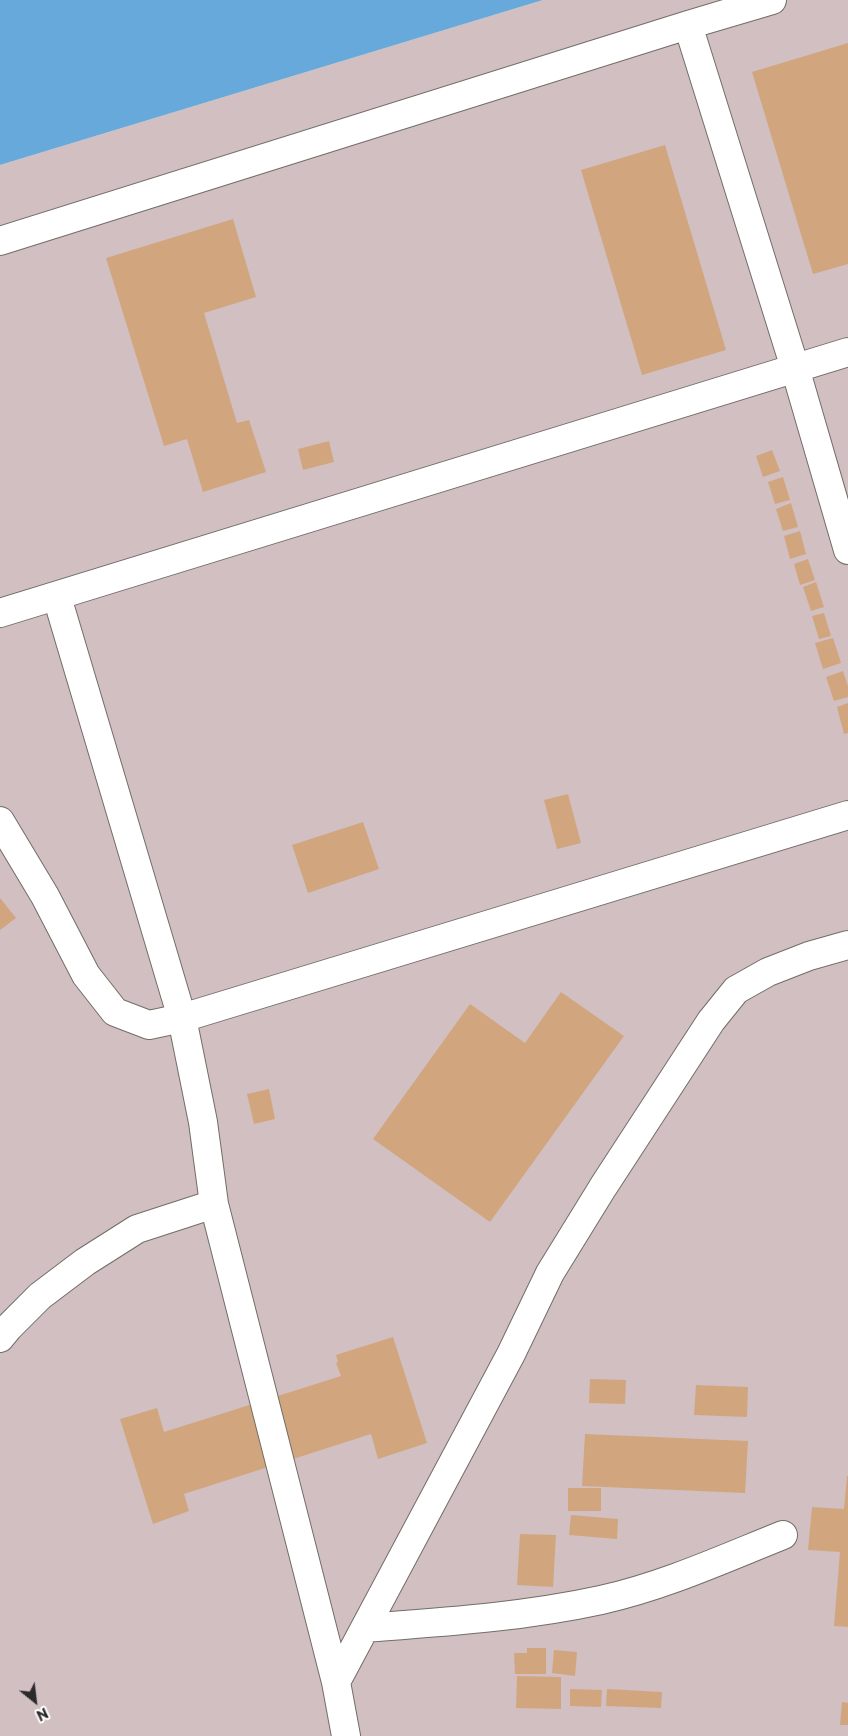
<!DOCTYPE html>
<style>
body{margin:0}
#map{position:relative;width:848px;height:1736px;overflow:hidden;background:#f4ead4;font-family:"Playpen Sans",sans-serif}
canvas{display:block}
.north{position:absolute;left:10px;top:1676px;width:50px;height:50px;-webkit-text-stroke:4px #fff;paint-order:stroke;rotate:151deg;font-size:14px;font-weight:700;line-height:20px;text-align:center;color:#2b2b2b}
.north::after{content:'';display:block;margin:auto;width:18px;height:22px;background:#2b2b2b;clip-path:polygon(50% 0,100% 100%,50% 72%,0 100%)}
</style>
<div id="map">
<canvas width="848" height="1736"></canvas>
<div class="north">N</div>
</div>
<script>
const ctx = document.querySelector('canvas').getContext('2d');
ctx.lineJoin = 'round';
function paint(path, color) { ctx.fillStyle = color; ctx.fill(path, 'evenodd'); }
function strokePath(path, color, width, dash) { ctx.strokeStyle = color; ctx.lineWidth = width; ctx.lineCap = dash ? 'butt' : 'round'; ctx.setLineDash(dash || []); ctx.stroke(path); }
const industrial = new Path2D(`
 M543 0H848V1736H0V165Z`);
const water = new Path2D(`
 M0 0H543L0 165Z`);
const building = new Path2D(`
 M848 43V264L813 274 752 72Z
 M665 145 726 350 642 375 581 170Z
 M233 219 256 297 204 313 237 423 249 420 266 472 203 492 187 439 164 446 106 258Z
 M329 441 334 462 303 470 298 449Z
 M772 450 780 471 763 477 756 456Z
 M783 477 790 500 775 504 768 482Z
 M791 503 798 527 783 531 776 509Z
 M800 531 806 554 790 559 784 536Z
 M808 559 815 580 800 585 794 564Z
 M816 582 824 607 811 611 803 587Z
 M824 613 831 636 819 639 812 616Z
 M833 638 841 663 823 669 815 643Z
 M843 671 848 686V697L834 701 826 677Z
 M848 703V733L844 734 837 707Z
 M568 794 581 843 557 849 544 800Z
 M363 822 379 869 308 893 292 845Z
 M0 898 16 918 0 930Z
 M561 992 624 1036 490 1222 373 1139 470 1004 525 1043Z
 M269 1089 275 1119 254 1124 247 1094Z
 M393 1337 427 1443 378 1459 371 1434 184 1494 189 1511 153 1524 120 1419 157 1408 164 1432 341 1376 336 1363 338 1362 336 1355Z
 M590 1379 626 1380 625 1404 589 1403Z
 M696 1385 748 1387 747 1417 694 1415Z
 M585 1434 748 1441 745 1493 582 1486Z
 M847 1476H848V1627L834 1626 840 1552 808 1550 812 1507 844 1509Z
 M568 1488H601V1511H568Z
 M571 1515 618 1519 617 1539 569 1535Z
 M520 1534 556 1535 553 1587 517 1585Z
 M527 1648H546V1674H515L514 1653H527Z
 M554 1650 577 1652 575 1676 552 1673Z
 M517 1676 561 1677V1709L516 1708Z
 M570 1689 602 1690 601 1707 570 1706Z
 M607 1689 662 1692 661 1708 606 1706Z
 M842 1702 848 1703V1725H840Z`);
const minor = new Path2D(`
 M688 25 795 368 848 550
 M0 241 688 25 772 0
 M57 597 182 1018 203 1122 214 1204 336 1682 346 1736
 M0 613 848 352
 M0 821 45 896 86 975 115 1012 149 1025 182 1018 848 815
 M0 1338 9 1327 40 1296 85 1262 137 1229 214 1204
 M365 1628C444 1622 523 1617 601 1600 664 1586 723 1559 783 1535
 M336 1682 511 1354 550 1273 603 1187 711 1021 736 990 768 972 809 956 848 945`);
paint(industrial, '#d2bfc1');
paint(water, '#68a9db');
paint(building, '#d1a67e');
strokePath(minor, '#716e66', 30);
strokePath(minor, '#fff', 28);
</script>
